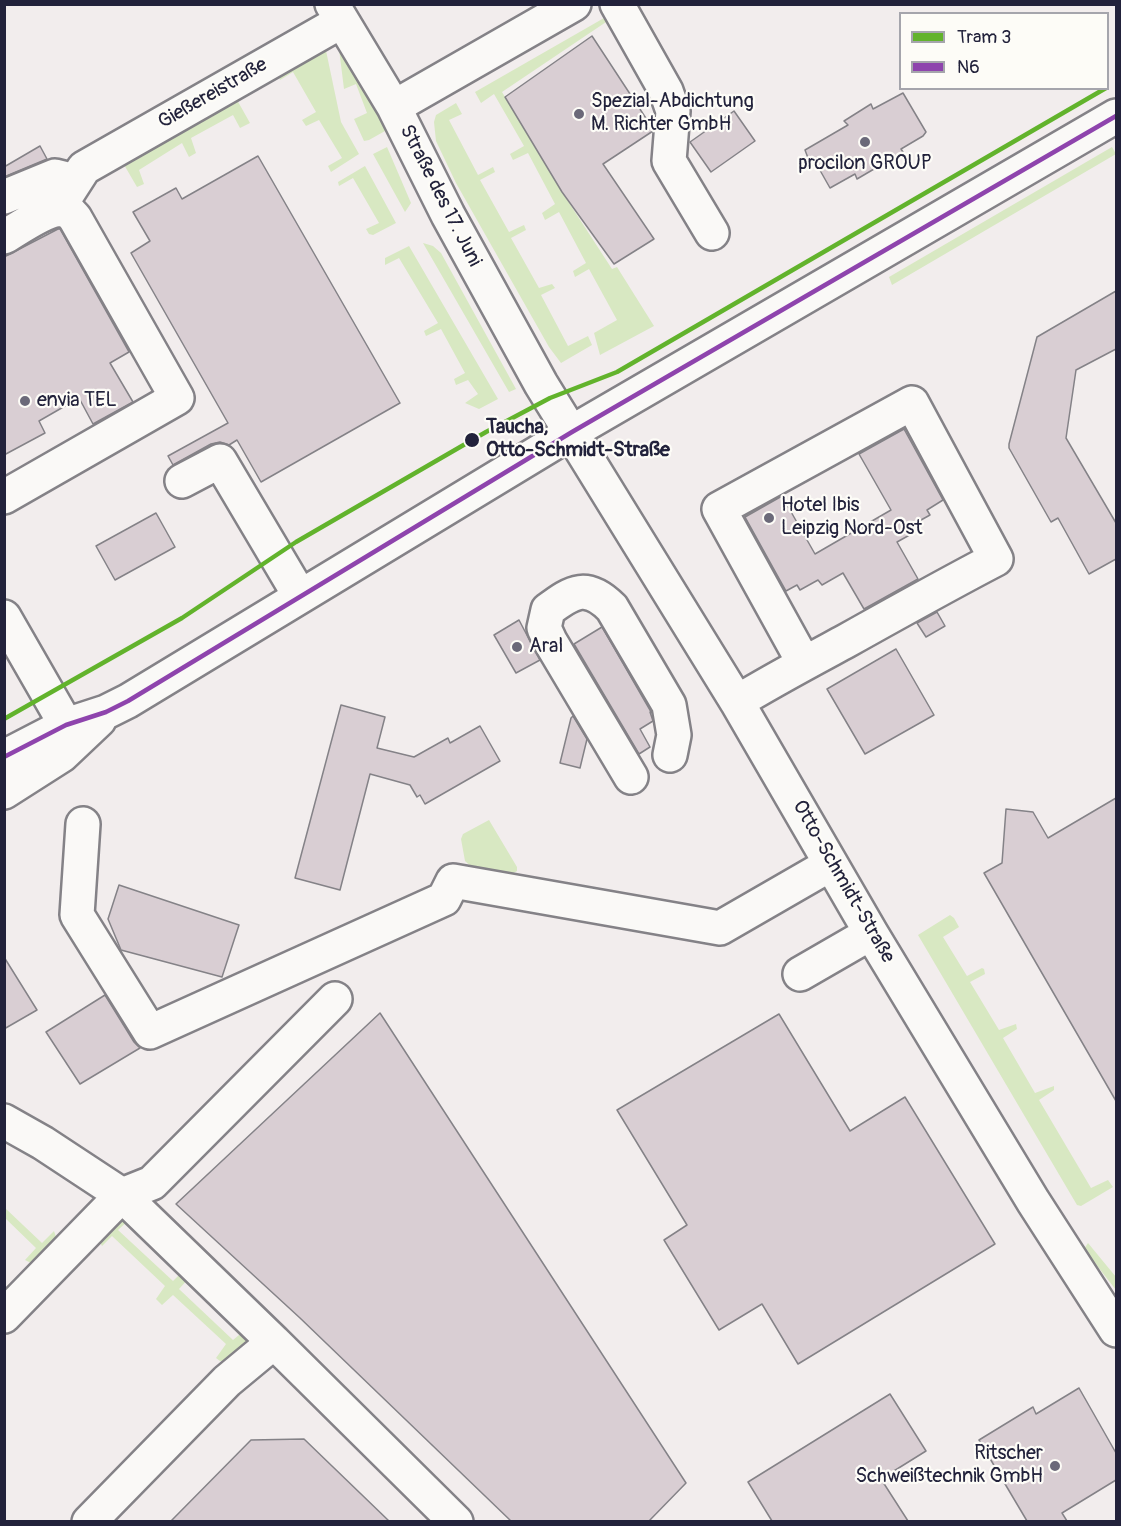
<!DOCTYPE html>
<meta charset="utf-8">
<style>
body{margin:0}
#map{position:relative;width:1121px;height:1526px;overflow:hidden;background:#f2eded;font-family:Pangolin,sans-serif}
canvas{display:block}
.frame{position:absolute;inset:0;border:6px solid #22223b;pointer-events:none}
.legend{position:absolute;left:899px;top:12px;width:210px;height:78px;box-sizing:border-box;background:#fdfcf7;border:2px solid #a5a5ac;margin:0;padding:8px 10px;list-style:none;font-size:18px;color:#22223b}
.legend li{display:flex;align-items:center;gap:12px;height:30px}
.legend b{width:30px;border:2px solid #a5a5ac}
</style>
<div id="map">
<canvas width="1121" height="1526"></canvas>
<div class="frame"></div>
<ul class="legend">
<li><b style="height:8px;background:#62b32c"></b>Tram 3</li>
<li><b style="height:8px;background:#8e44ad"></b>N6</li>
</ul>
</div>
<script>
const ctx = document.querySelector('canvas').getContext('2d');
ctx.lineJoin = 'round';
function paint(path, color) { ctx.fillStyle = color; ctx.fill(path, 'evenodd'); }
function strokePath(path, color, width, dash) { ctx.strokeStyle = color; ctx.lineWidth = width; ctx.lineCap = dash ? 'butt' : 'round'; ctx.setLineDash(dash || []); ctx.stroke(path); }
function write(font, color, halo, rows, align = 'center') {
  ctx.font = font + ' Pangolin,sans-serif'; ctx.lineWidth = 4.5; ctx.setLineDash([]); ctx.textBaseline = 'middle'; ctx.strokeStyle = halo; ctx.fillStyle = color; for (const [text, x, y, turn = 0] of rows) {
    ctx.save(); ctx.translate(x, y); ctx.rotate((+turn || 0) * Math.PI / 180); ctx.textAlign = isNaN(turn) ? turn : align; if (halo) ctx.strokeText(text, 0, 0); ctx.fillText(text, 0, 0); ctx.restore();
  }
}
const green = new Path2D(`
 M611 14 615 16 502 92 562 192 612 269 617 267 654 326 600 355 594 333 617 320 589 269 575 277 573 271 586 263 559 212 545 220 542 213 555 204 528 153 513 160 510 154 524 146 494 94 481 103 475 92Z
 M325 46 341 122 359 154 331 172 328 166 342 158 319 120 306 126 302 120 316 112 293 72 280 80 278 73Z
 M339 49 344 51 382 115 385 131 369 140 364 141 354 119 367 113 356 84 344 89Z
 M232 91 250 123 240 128 233 115 191 138 196 153 189 157 182 143 139 170 144 184 137 187 123 163Z
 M456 103 462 114 449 120 478 175 493 167 495 172 480 180 509 232 524 225 526 230 511 238 539 288 552 284 555 288 541 295 568 346 588 336 592 345 561 363 549 347 456 183 436 141 434 122 436 115Z
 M387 147 411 203 405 212 373 154Z
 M1112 147 1116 154 892 285 889 277Z
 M365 166 396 223 373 235 369 234 366 229 379 223 353 178 339 186 338 182Z
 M423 243 433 246 441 253 516 389 509 392Z
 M409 246 498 399 479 409 465 403 478 394 468 380 456 385 454 379 465 373 441 329 426 336 424 331 438 323 399 258 385 265V258Z
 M489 820 517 867V871C505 880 475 872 465 861L461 839 463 834Z
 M950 915 954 918 959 927 943 937 967 976 982 968 984 969 985 974 970 982 999 1030 1016 1024 1017 1029 1003 1038 1035 1093 1054 1086V1090L1039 1100 1091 1188 1108 1180 1113 1187 1081 1206 1077 1205 918 935Z
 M4 1207 42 1243 54 1231 57 1240 33 1264 25 1260 36 1248 5 1218Z
 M121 1214 130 1219 118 1230 173 1281 182 1272 189 1278 179 1289 233 1340 245 1330C251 1346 239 1351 228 1361H220L216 1358 226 1344 173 1295 162 1305 156 1299 165 1286 112 1236 102 1246 99 1240Z
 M1088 1243 1116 1277V1290L1084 1249Z`);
const building = new Path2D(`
 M592 36 653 129V131L603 164 654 239 614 264 562 192 505 97Z
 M903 93 926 132 923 136 901 149 903 152 857 179 855 174 830 188 817 165 811 166 805 150 848 125 844 121 871 104 873 109Z
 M734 111 755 141 711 172 690 142Z
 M40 146 47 159 4 177V167Z
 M258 156 400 403 261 482 237 440 229 445 220 442 211 444 173 465 168 456 228 423 131 253 150 241 133 212 176 188 182 199Z
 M58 229H60L129 352 110 363 133 402 93 424 79 398 39 421 45 433 4 455V257Z
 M1116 291V349L1076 370 1066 438 1116 523V559L1089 574 1058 518 1051 522 1009 448V444L1037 337Z
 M904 429 943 500 927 510 930 515 912 525 915 532 897 542 918 579 864 609 843 573 822 585 818 580 800 590 797 585 786 591 745 517 782 496 815 554 891 510 859 454Z
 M156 513 175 547 115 580 96 546Z
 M937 612 945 626 926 637 917 623Z
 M519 620 540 660 516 673 494 635Z
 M602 627 651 712H650L653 721 640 729 650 747 639 754 574 644Z
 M896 649 934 715 865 754 827 689Z
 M341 705 385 717 377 748 414 757 448 738 450 743 480 726 500 761 425 804 420 795 417 797 410 785 370 774 340 890 295 878Z
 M573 716 587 739 580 768 560 763 571 718Z
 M1116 798V1101L984 873 1002 863 1006 809 1033 812 1048 838Z
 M119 885 239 925 222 977 121 950 108 919Z
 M4 957 37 1010 4 1029Z
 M105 995 134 1042 140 1048 80 1084 46 1032Z
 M380 1013 686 1483 649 1521H511L300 1318 176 1204Z
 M779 1014 850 1131 905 1097 995 1244 798 1364 762 1304 719 1330 664 1240 687 1225 617 1110Z
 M1079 1388 1116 1453V1480L1062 1513 1067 1521H1027L979 1440 1033 1407 1036 1414Z
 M890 1394 926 1451 881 1479 908 1521H772L748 1482Z
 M304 1439 389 1521H171L251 1440Z`);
const minor = new Path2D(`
 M332 4 394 107 448 215 541 384 737 702 871 933 1033 1201 1116 1330
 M617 4 666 91 673 111 669 161 712 233
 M394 107 574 4
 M4 197 55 176 75 181
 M57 210 84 168 342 21
 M4 237C18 229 52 204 68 211 71 213 73 216 75 218L177 398 4 497
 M182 481 220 461 300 596
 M4 617 66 725
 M737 702C773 680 809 661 846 641 896 613 946 585 996 559L912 403 719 509 804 663
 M631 777 550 641 544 628 548 610C573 591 587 583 612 608L669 705 674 735 670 755
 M83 824 77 915 150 1032 444 899 453 881 720 928 831 864
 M800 974 871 933
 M4 1121 43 1143 122 1195 152 1183 335 999
 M4 1316 122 1195 274 1342
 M89 1522 227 1381 274 1342 456 1522`);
const major = new Path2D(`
 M4 757 66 725 106 712 128 701 572 432 1116 116
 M4 792 62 755 99 720`);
const bus1 = new Path2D(`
 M4 757 66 725 106 712 128 701 572 432 1116 116`);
const tram1 = new Path2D(`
 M4 719 182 618 296 542 486 432 550 398 617 372 1106 88`);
const markers = [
 [579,114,6,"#6b6979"],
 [865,142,6,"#6b6979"],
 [25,401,6,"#6b6979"],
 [472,440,8,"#22223b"],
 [769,518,6,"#6b6979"],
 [517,647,6,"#6b6979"],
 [1055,1466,6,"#6b6979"]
];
const streetNames = [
 ["Gießereistraße",213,94,-30],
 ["Straße des 17. Juni",440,196,63],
 ["Otto-Schmidt-Straße",843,882,60]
];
const poiNames = [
 ["Spezial-Abdichtung",591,102],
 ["M. Richter GmbH",591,125],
 ["procilon GROUP",865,164,"center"],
 ["envia TEL",37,401],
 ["Hotel Ibis",781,506],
 ["Leipzig Nord-Ost",781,529],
 ["Aral",529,647],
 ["Ritscher",1043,1454,"right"],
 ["Schweißtechnik GmbH",1043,1477,"right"]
];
const stopNames = [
 ["Taucha,",486,428],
 ["Otto-Schmidt-Straße",486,451]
];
paint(green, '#d8e8c2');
paint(building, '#d9ced3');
strokePath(building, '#848287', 1.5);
strokePath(minor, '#848287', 38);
strokePath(major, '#848287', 38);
strokePath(minor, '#faf9f7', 33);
strokePath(major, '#faf9f7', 33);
strokePath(bus1, '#8e44ad', 4.5);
strokePath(tram1, '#62b32c', 4.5);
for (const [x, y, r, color] of markers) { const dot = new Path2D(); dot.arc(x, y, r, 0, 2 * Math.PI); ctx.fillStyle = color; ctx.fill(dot); strokePath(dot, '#fdfcf7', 2); }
write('20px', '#22223b', '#fdfcf7', streetNames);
write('20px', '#22223b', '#fdfcf7', poiNames, 'left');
write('bold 20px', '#22223b', '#fdfcf7', stopNames, 'left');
</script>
